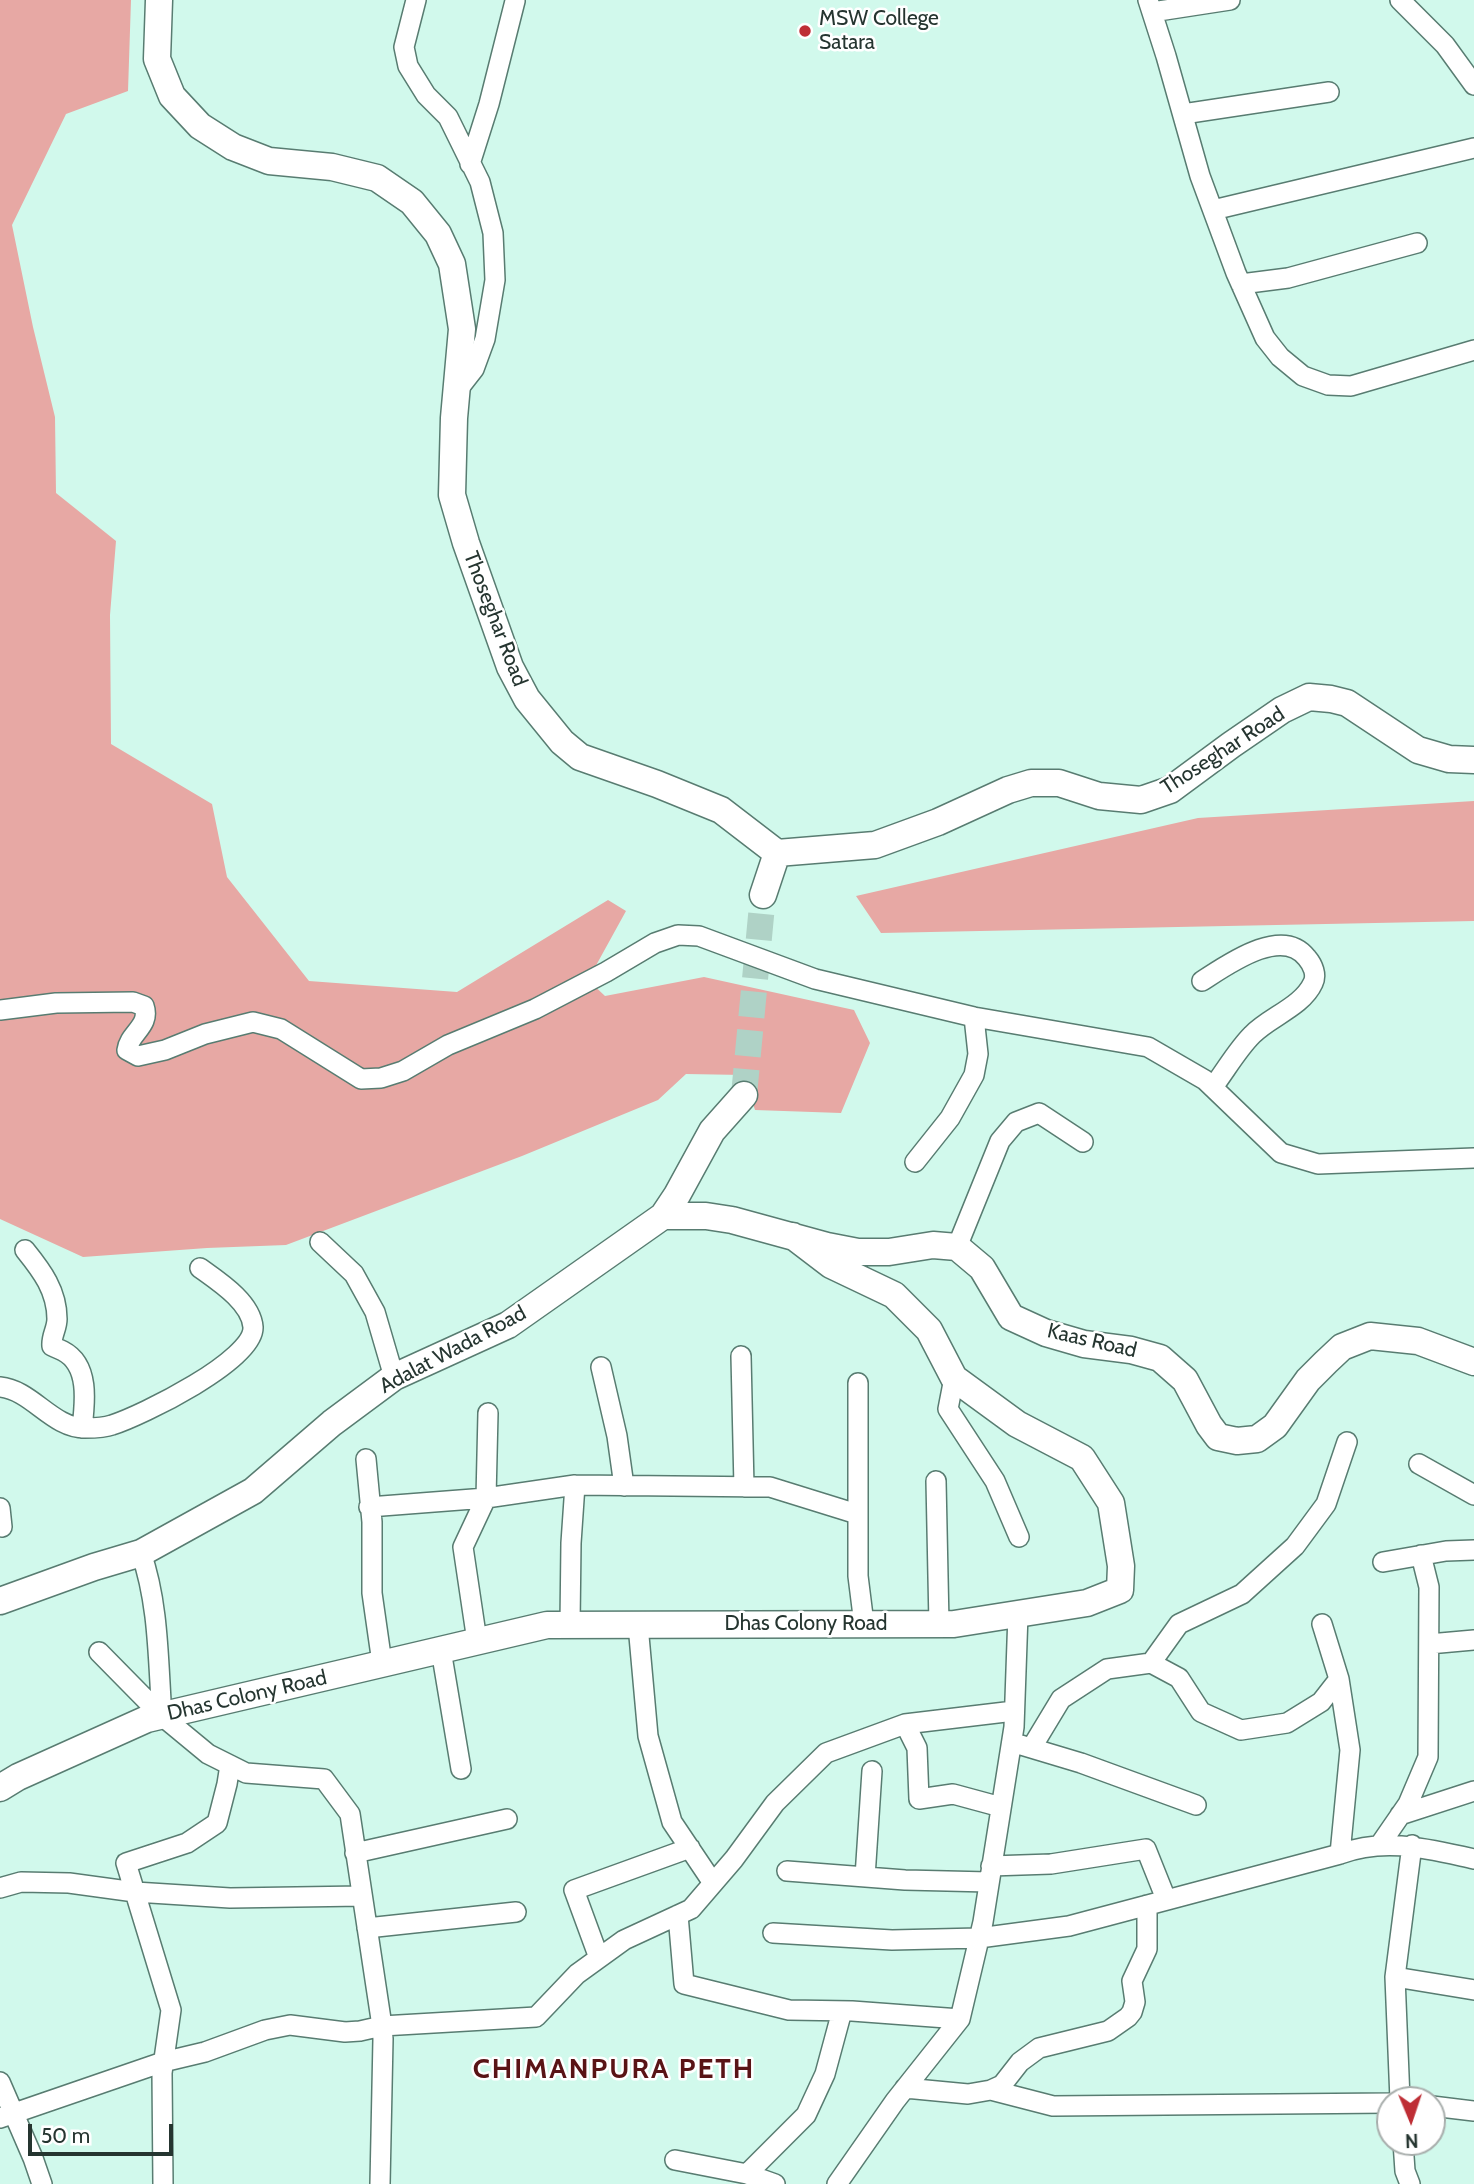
<!DOCTYPE html>
<style>
body{margin:0}
#map{position:relative;width:1474px;height:2184px;overflow:hidden;background:#d1f9ec;font-family:Cabin,sans-serif}
canvas{display:block}
.north{position:absolute;left:1376px;top:2086px;width:70px;height:70px;box-sizing:border-box;background:#fff;border:2px solid #a8aeac;border-radius:50%;rotate:178deg;font-size:19px;font-weight:700;line-height:28px;text-align:center;color:#253530}
.north::after{content:'';display:block;margin:auto;width:24px;height:32px;background:#be2e35;clip-path:polygon(50% 0,100% 100%,50% 72%,0 100%)}
.scale{position:absolute;left:28px;top:2124px;width:145px;height:32px;box-sizing:border-box;border:4px solid #253530;border-top:0;padding-left:9px;font-size:21px;line-height:24px;white-space:nowrap;color:#253530;-webkit-text-stroke:5px #fff;paint-order:stroke}
</style>
<div id="map">
<canvas width="1474" height="2184"></canvas>
<div class="north">N</div>
<div class="scale">50 m</div>
</div>
<script>
const ctx = document.querySelector('canvas').getContext('2d');
ctx.lineJoin = 'round';
function paint(path, color) { ctx.fillStyle = color; ctx.fill(path, 'evenodd'); }
function strokePath(path, color, width, dash) { ctx.strokeStyle = color; ctx.lineWidth = width; ctx.lineCap = dash ? 'butt' : 'round'; ctx.setLineDash(dash || []); ctx.stroke(path); }
function write(font, color, halo, rows, align = 'center') {
  ctx.font = font + ' Cabin,sans-serif'; ctx.lineWidth = 5; ctx.setLineDash([]); ctx.textBaseline = 'middle'; ctx.strokeStyle = halo; ctx.fillStyle = color; for (const [text, x, y, turn = 0] of rows) {
    ctx.save(); ctx.translate(x, y); ctx.rotate((+turn || 0) * Math.PI / 180); ctx.textAlign = isNaN(turn) ? turn : align; if (halo) ctx.strokeText(text, 0, 0); ctx.fillText(text, 0, 0); ctx.restore();
  }
}
const green = new Path2D(`
 M0 0H131L128 91 66 114 12 225 33 327 55 417 56 493 116 541 110 615 111 744 212 804 227 877 309 981 457 992 608 900 626 911 588 980 605 996 704 977 854 1010 870 1043 841 1113 755 1110 744 1075 686 1074 658 1100 522 1156 286 1245 207 1248 83 1257 0 1219Z
 M1474 801V921L881 933 856 896 1198 818Z`);
const secondaryTunnel = new Path2D(`
 M744 1095 763 895`);
const street = new Path2D(`
 M416 0 404 47 408 66 426 95 448 117 480 182 493 233 495 280 485 339 474 369 456 392
 M1148 0 1166 56 1200 176 1236 273 1265 338 1280 357 1303 376 1328 385 1351 386 1474 350
 M1400 0 1445 45 1474 85
 M1152 12 1230 0
 M1183 114 1329 92
 M470 164 489 104 515 1
 M1213 210 1474 148
 M1241 284 1288 278 1417 243
 M1202 981C1227 965 1282 925 1307 958 1313 965 1317 975 1313 983 1302 1007 1269 1017 1252 1035 1237 1050 1226 1070 1213 1087
 M0 1010 56 1003 133 1002 144 1006C151 1026 129 1033 127 1050L138 1056 165 1050 205 1034 253 1022 281 1029 361 1079 381 1078 403 1071 448 1045 535 1009 606 972 655 943 678 935 699 936 815 979 974 1017 1148 1047 1205 1080 1281 1153 1318 1164 1474 1158
 M915 1162 950 1118 974 1075 978 1054 974 1017
 M320 1242 354 1274 375 1312 394 1377
 M957 1247 1000 1141 1016 1122 1039 1113 1083 1142
 M25 1250C42 1271 57 1291 57 1319 57 1329 51 1336 52 1346 56 1348 59 1349 63 1351 90 1365 85 1403 82 1428
 M741 1356 744 1487
 M601 1367 617 1436 624 1486
 M954 1378 948 1409 995 1481 1019 1537
 M858 1383V1576L864 1624
 M0 1387C32 1390 52 1428 85 1428 94 1428 104 1428 112 1425 141 1416 255 1360 253 1327 251 1302 218 1281 200 1268
 M366 1459 372 1522V1593L382 1663
 M1419 1464 1474 1495
 M936 1481 939 1624
 M369 1507 486 1498 575 1485
 M0 1508 2 1527
 M141 1553C159 1604 158 1662 162 1716
 M1383 1562 1446 1551 1474 1550
 M570 1624 571 1543 575 1485 770 1487 857 1514
 M638 1625 648 1736 672 1822 713 1883
 M477 1641 463 1547 486 1498 488 1413
 M1429 1644 1474 1640
 M441 1650 461 1769
 M99 1652 162 1716 208 1754 246 1773 324 1779 350 1814 382 2026 383 2039 380 2184
 M1151 1663 1179 1624 1242 1594 1295 1546 1326 1504 1347 1442
 M1339 1679 1350 1750 1340 1854
 M905 1724 917 1748 919 1799 953 1794 1001 1807
 M1021 1745 1081 1763 1196 1805
 M1032 1747 1061 1699 1107 1669 1151 1663 1179 1678 1201 1712 1241 1730 1287 1723 1321 1702 1339 1679 1322 1624
 M1400 1815 1474 1791
 M1379 1846 1408 1804 1428 1757 1429 1587 1421 1555
 M355 1853 507 1819
 M991 1866 1051 1864 1146 1849 1166 1899
 M787 1871 905 1880 989 1882
 M865 1877 872 1771
 M0 1888 21 1882 69 1883 135 1892 230 1898 362 1896
 M678 1915 684 1984 789 2010 852 2011 960 2019
 M367 1928 516 1912
 M773 1933 892 1940 979 1938 1069 1926 1340 1854C1386 1837 1428 1849 1474 1859
 M599 1958 574 1890 690 1848
 M1395 1977 1474 1990
 M0 2082 33 2158 42 2184
 M905 2088 968 2094 991 2090 1002 2085 1020 2062 1039 2048 1108 2031 1128 2017 1132 2012 1135 2002 1132 1981 1147 1949V1905
 M991 2090 1053 2106 1390 2103
 M1400 2100 1395 1977 1412 1845
 M1432 2106 1474 2111
 M0 2118 163 2062 205 2052 265 2030 290 2025 345 2032 360 2031 382 2026 536 2017 577 1974 624 1940 691 1909 734 1859 775 1803 826 1753 905 1724 1014 1711
 M1403 2142 1405 2171 1410 2184
 M675 2160 747 2174 775 2184
 M747 2174 806 2115 825 2074 842 2011
 M163 2184 162 2073 171 2010 126 1863 187 1843 217 1823 227 1784 230 1765
 M837 2184 895 2101 960 2019 983 1922 1014 1727 1018 1614`);
const secondary = new Path2D(`
 M159 0 157 59 172 96 200 126 233 147 269 161 332 167 377 178 412 202 438 234 452 264 462 329 454 418 452 495 466 543 510 667 527 699 562 742 580 757 657 784 721 810 777 853 875 845 938 822 1008 790 1031 783H1059L1099 796 1141 800 1170 790 1231 745 1282 710 1309 697 1331 699 1347 703 1418 750 1449 759 1474 760
 M763 895 777 853
 M663 1216H706L732 1220 827 1246 858 1252H889L933 1245 957 1247 982 1268 1011 1317 1046 1333 1084 1344 1131 1350 1160 1358 1185 1380 1209 1425 1218 1437 1237 1441 1257 1439 1275 1426 1308 1380 1326 1362 1342 1347 1370 1336 1418 1341 1474 1362
 M0 1601 94 1567 141 1553 253 1491 332 1423 394 1377 508 1325 663 1216 677 1195 712 1131 744 1095
 M0 1788 18 1777 147 1719 547 1625 954 1624 1087 1603 1120 1590 1121 1566 1111 1503 1082 1458 1017 1424 954 1378 929 1330 894 1295 831 1265 793 1236`);
const markers = [
 [805,31,7,"#be2e35"]
];
const poiNames = [
 ["MSW College",819,19],
 ["Satara",819,43]
];
const streetNames = [
 ["Thoseghar Road",495,619,69],
 ["Thoseghar Road",1223,751,-33],
 ["Kaas Road",1092,1341,13],
 ["Adalat Wada Road",453,1350,-28],
 ["Dhas Colony Road",806,1624],
 ["Dhas Colony Road",247,1696,-13]
];
const districtNames = [
 ["CHIMANPURA PETH",614,2070]
];
paint(green, '#e7a8a4');
strokePath(secondaryTunnel, '#afd2c6', 26, [26, 13]);
strokePath(street, '#587c71', 22);
strokePath(secondary, '#587c71', 29);
strokePath(street, '#fff', 19);
strokePath(secondary, '#fff', 26);
for (const [x, y, r, color] of markers) { const dot = new Path2D(); dot.arc(x, y, r, 0, 2 * Math.PI); ctx.fillStyle = color; ctx.fill(dot); strokePath(dot, '#fff', 2.5); }
write('21px', '#253530', '#fff', poiNames, 'left');
write('21px', '#253530', '#fff', streetNames);
ctx.letterSpacing = '2px';
write('bold 28px', '#591416', '#fff', districtNames);
ctx.letterSpacing = '0px';
</script>
